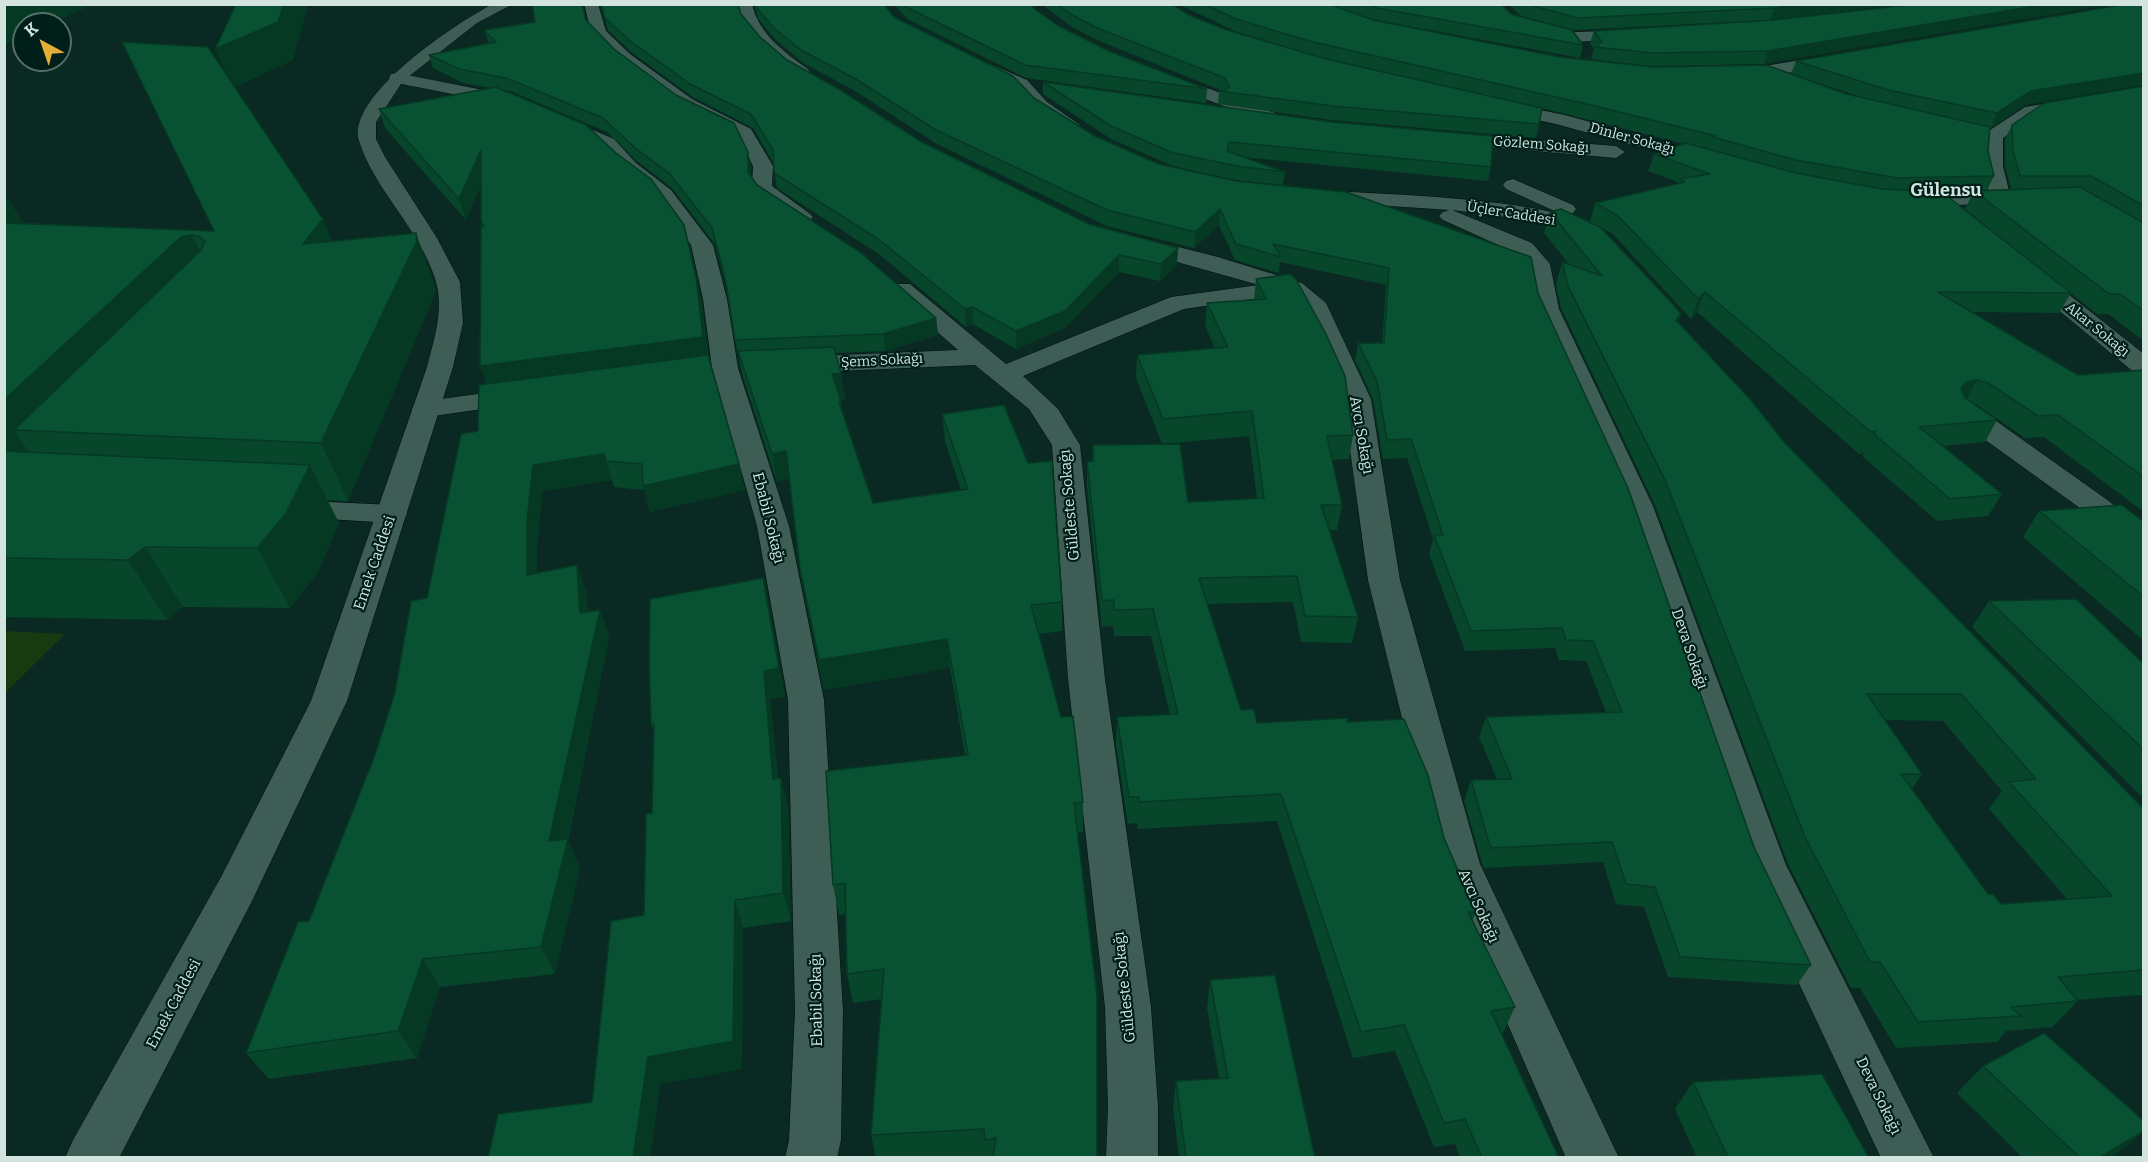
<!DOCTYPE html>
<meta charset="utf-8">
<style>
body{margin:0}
#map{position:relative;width:2148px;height:1162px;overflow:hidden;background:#092922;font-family:Bitter,serif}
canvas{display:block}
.frame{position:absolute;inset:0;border:6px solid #d3e4df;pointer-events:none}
.north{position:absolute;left:12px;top:12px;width:60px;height:60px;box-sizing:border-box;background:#011f19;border:2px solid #556e68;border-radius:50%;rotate:320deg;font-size:16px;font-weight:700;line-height:24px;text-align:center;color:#d3e4df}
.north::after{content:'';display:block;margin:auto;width:21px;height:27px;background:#e3ae35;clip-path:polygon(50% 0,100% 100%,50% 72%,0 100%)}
</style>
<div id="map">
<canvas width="2148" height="1162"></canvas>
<div class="frame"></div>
<div class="north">K</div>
</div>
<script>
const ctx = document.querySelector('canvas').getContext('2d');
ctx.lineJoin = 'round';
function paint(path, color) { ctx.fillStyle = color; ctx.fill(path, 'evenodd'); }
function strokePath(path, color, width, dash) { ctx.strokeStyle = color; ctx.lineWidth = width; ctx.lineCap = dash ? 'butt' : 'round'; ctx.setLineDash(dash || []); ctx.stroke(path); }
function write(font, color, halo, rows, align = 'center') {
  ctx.font = font + ' Bitter,serif'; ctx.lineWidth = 4.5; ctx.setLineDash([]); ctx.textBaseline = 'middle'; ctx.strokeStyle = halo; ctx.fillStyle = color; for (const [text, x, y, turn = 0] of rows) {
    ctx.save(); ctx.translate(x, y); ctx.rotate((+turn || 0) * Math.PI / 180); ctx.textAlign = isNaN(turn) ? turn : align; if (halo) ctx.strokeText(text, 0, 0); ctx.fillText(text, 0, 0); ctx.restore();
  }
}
const green = new Path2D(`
 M5 631 65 634 5 693 4 631Z`);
const minor = new Path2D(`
 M584 4H598L606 31 630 54 692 99 751 129 773 166 772 186 809 213 813 217 809 221H795L761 198 752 186 753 166 738 136 680 107 618 60 591 32Z
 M738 4H752C759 34 784 52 808 69L810 72 808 75C782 82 742 27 738 4Z
 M1636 30 1644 35 1641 38 1575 42 1567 37 1575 32Z
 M1837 54 1843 56 1845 59 1843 62C1824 67 1737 85 1726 72L1734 67 1764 66Z
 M977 58 1027 80 1047 102 1080 125 1077 129C1051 136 1032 99 1014 87 1001 79 985 73 971 66L969 63 971 60Z
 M1164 72 1283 116 1286 120 1283 124H1271L1158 81 1156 77 1158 73Z
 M397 73 514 96 523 101 514 106 391 82 389 78 391 74Z
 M2144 86V96L2036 115 2003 138V166L2011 199 2008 203 1908 207 1901 205 1898 201 1901 197 1908 195 1989 193 1983 166 1985 136 1987 132 2025 107Z
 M1496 101 1565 115 1718 157 1721 161 1711 167 1556 124 1490 110 1487 106Z
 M558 115 614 139 636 163 671 190 713 245 727 299 738 368 789 526 824 700 843 1011 841 1140 837 1158H785L789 1140 795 1011 788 700 757 526 712 368 703 299 691 245 657 198 622 171 600 147 552 124 549 120Z
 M1449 133 1616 146 1625 152 1616 158 1442 143 1440 139 1442 135Z
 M1513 179 1573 205 1576 209 1573 213H1559L1506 189 1503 185 1506 181Z
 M1324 191C1370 193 1577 199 1601 233L1598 238 1590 239 1530 220 1452 210 1532 243 1550 264 1559 309 1653 506 1786 865 1934 1158H1881L1744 866 1623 506 1535 309 1528 265 1516 253 1443 220 1439 216 1443 212 1449 210 1317 201 1314 197 1317 193Z
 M1135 236 1218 257 1302 283 1326 303 1371 399 1400 580 1480 864 1619 1158H1566L1438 864 1368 580 1343 399 1304 307 1288 294 1184 309 1023 376 1058 409 1080 445 1105 679 1151 1007 1158 1107V1158H1106L1108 1107 1105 1007 1068 679 1052 445 1029 409 975 365 793 373 784 371 780 365 784 359 793 357 958 350 894 294 890 289 894 284H910L1006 364 1171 297 1259 285 1127 248 1124 243 1127 238Z
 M2031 269 2039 271 2144 354V375L2135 373 2023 281 2019 276 2023 271Z
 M522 388 532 390 535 396 532 402 426 417 416 415 412 409 416 403 426 401Z
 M1965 404 1975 406 2106 499 2144 529V555L2133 552 2084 511 1955 418 1951 412 1955 406Z
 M289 500 392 505 403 507 407 514 403 521 392 523 278 516 274 509 278 502Z`);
const tertiary = new Path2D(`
 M493 4H513L477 23 403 81 376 122V139L385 157 437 238 460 282 463 323 453 367 347 701 251 903 119 1158H65L73 1140 221 877 311 701 427 367C434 340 444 310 436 282 422 231 374 190 359 141 345 96 459 21 493 4Z`);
const wall = new Path2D(`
 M600 4H738L741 14 760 37 787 60 920 141 1089 224 1177 265 1160 281 1119 272 1065 328 1016 349 973 324 966 327 880 255 777 188 773 162 753 128 693 97 631 52 608 30Z
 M754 4H884L894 17 1034 98 1095 136 1159 164 1538 293 1754 847 1811 965 1797 985 1668 977 1644 907 1616 904 1603 862 1484 868 1482 863 1464 801 1471 780 1497 779 1479 737 1486 717 1606 712 1586 661 1559 660 1555 648 1465 651 1429 554 1433 539 1407 458 1383 459 1373 399 1355 360 1358 343H1382L1386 285 1280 262 1279 273 1235 260 1219 225 1194 248 1107 226 937 144 855 91 803 63 776 40 759 20Z
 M894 4H1030L1036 10 1057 25 1109 51 1207 89 1206 103 1026 78 907 19Z
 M1041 4H1172L1189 15 1224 29 1293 49 1235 31 1178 4H1501L1511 14 1583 45 1580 58 1376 20 1351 12 1373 20 1560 57 1847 94 1871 100 1791 74 1796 61 2025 105 1991 128 1986 127 1988 151 1994 176 1987 190 2011 189 2005 166V139L2012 125 2144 86V341L2108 314H2097L1965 209 1974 191 1941 192 2071 293 2059 313 1973 312 2078 375 2144 370V512L2044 437 2025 438 1976 404H1974L1997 420 1985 442 1943 446 2002 494 1988 516 1937 521 1862 456 1864 453 1859 454 1697 312 1691 319 1613 234 1602 228 1678 323 1785 443 2144 809V998L2140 995 2076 1000 2078 1001 2052 1027 2006 1031 1997 1042 1896 1048 1860 988H1851L1788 864 1655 505 1561 308 1556 284 1562 262 1569 264 1544 233 1550 212 1590 222 1595 203 1678 184V182L1648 171 1654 154 1684 144 1542 108 1536 138 1331 120 1218 104 1219 91 1220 90 1097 40 1072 27ZM1311 55 1508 100 1326 59ZM1885 720 1943 721 2002 791 1989 809 2067 899 2001 904 1988 894 1912 789 1922 774Z
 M1508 4H1900L1770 20 1575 30 1521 16Z
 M1915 4 1764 64 1649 66 1591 59 1594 49 1590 43 1594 31 1774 20Z
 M586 20 614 49 751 166 750 176 757 185 936 318 938 335 885 351 835 353 841 373 845 400H841L843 414 873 503 961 490 945 441 942 414 1062 602V631L1039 634 1083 802V832L1078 833 1097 1158H987V1156L962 1158H876L871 1135 882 999 853 1003 847 974 846 914 839 915 833 885 965 755 950 668 824 690 800 569 789 479 777 482 743 377 735 340 728 292 715 244 672 188 637 161 607 132 510 91 504 90 701 299 708 355 739 464 745 490 650 512 644 490 614 487 612 480 542 491 537 549V573L577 565 586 592 588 612 600 610 609 637 568 840 580 868 555 974 440 987 417 1058 269 1079 246 1053 309 921 375 755 427 598 478 431 486 384 482 226 481 222V185L466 220 385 128 379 109 491 88 463 83 433 68 429 55 489 44 484 30Z
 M215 49 293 60 235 87 332 241 434 283 436 291 348 501 327 500 339 523 317 574 290 608 183 607 167 620 4 617V198L23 223 214 231 227 74Z
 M1043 82 1491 167 1488 181 1242 157 1285 172 1283 185 1235 180 1173 166 1111 139 1043 94Z
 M1256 279 1353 435 1349 459 1332 460 1342 505 1337 530H1329L1358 617 1352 643 1301 642 1293 602 1207 604 1241 710 1257 723 1348 722 1444 838 1476 912 1472 921 1515 1007 1503 1033H1501L1559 1158H1460L1455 1144 1434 1147 1395 1051 1353 1058 1277 821 1138 829 1137 823 1128 824 1116 744 1117 717 1170 714 1151 636H1114L1113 626 1102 627 1087 487V462L1092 461 1093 445 1188 502 1257 499 1249 436 1162 444 1136 378 1137 355 1215 348 1205 326 1207 303 1254 300Z
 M2039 511 2144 522V641L2023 537Z
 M763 578 769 605 785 697 770 699 778 779 788 807 791 921 743 928 742 1069 660 1084 650 1158H488L592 1102 644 915 652 813 654 733 651 724Z
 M1989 601 2144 664V799L1972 627Z
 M1210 980 1315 1158H1179L1173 1108 1176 1081 1219 1079 1207 1008Z
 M1983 1066 2118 1153 2111 1158H2023L1957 1093Z
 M1693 1082 1869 1158H1697L1675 1109Z`);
const shadedWall = new Path2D(`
 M4 4H86L87 7 50 24H24V36L4 45Z
 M284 4H309L293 60 233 88 215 49Z
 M1803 4H1900L1770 20 1774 8Z
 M2047 4H2112L1764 64 1768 51Z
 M2144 73V85L2025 105 1991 128 1997 113 2031 91Z
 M481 150 487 170 466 220 459 199Z
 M748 152 751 166 750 187 748 172Z
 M8 198 37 246 4 265V200Z
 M1220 209 1219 225 1194 248 1195 232Z
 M323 219 344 269 303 244Z
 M416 233 434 283 436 291 348 501 321 443Z
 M192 235 217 285 14 430 36 463 4 471V400L181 237Z
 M1178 248 1177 265 1160 281 1161 264Z
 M1119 255V272L1065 328 1016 349V331Z
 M696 277 701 299 708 360 488 390 480 366Z
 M1705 292 1697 312 1691 319 1698 299Z
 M972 307 973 324 966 327 965 309Z
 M1681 314 1673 337 1676 320Z
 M936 318 938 335 885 351 883 334Z
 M841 373 845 400 836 401 832 374Z
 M1977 380 1965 402 1961 389 1966 382Z
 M786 451 791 479 777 482 772 454Z
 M604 454 612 480 542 491 537 549V602L527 575V522L533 465Z
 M739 464 745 490 650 512 643 486Z
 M310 465 339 523 317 574 290 608 257 548Z
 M145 547 183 607 167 620 128 560Z
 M577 565 586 592 590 641 580 613Z
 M763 578 769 605 785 697 770 699 780 808 773 779 764 671Z
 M600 610 609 637 565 851 568 839 580 868 555 974 541 947 549 841Z
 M947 639 950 668 824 690 819 660Z
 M781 778 788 807 791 921 783 893Z
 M735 900 743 928 742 1069 660 1084 650 1158H633L648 1057Z
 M423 959 440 987 417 1058 398 1031Z
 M2144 1131V1132L2118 1153 2111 1158H2099Z`);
const building = new Path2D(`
 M236 4H284L278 22 215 49Z
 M532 4H582L586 20 614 49 676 95 734 123 748 152V172L757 185 860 252 936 318 883 334 735 340 726 282 712 228 669 173 634 147 603 118 506 78 459 69 429 55 496 42 484 30 535 22Z
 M601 4H738L741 14 760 37 787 60 839 89 920 141 1089 224 1178 248 1161 264 1119 255 1065 311 1016 331 972 307 965 309 878 239 774 173 773 150 751 114 690 84 629 40 605 18Z
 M756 4H884L894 17 1013 76 1034 98 1095 136 1159 164 1236 181 1346 192 1531 257 1538 293 1628 488 1754 847 1811 965 1680 957 1655 887 1626 884 1612 842 1492 848 1489 843 1471 780 1512 779 1486 717 1622 712 1593 641 1566 640 1562 628 1471 631 1434 535H1443L1411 439 1387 440 1377 381 1358 343H1384L1389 268 1273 244 1281 257 1236 244 1220 209 1195 232 1107 210 936 130 854 78 801 50 774 28 757 8Z
 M904 4H1030L1036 10 1057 25 1109 51 1207 89 1025 65 906 7Z
 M1057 4H1172L1189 15 1224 29 1326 59 1542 108 1539 124 1333 106 1219 91 1226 90 1229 86 1225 78 1097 28 1072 15Z
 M1204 4H1329L1373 20 1560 57 1653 67 1766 65 1847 94 1990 127 1988 151 1994 176 1897 178 1796 160 1712 137 1716 136 1591 105 1309 41 1236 19Z
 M1366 4H1501L1511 14 1572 30 1583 45 1377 8Z
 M1526 4H1803L1774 8 1578 18Z
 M1915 4H2047L1768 51 1653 53 1595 47 1602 42 1594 31 1774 20Z
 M2126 4H2144V73L2031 91 1997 113 1888 90 1796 61Z
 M122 42 208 47 323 219 303 244 416 233 417 241 321 443 14 430 201 250 205 242 200 237 192 235 181 237 4 400V223L214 231Z
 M1043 82 1332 122 1493 136 1491 167 1229 142 1227 151 1285 172 1237 166 1173 153 1111 126Z
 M2144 86V206L2091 176H2020L2013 151 2012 125 2044 103Z
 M496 87 586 125 616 153 651 179 684 225 696 277 703 337 480 366 481 227 484 226 481 222V150L459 199 379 109Z
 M1686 143 1796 173 1882 189 1942 192 2071 293 1938 292 2078 375 2144 370V477L2058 415 2038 416 1988 383 1977 380 1966 382 1961 389 1965 398 1997 420 1919 427 2002 494 1950 499 1874 434 1876 431 1871 432 1705 292 1698 299 1618 216 1595 203 1685 182 1679 179 1710 174 1654 154Z
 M2080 187 2144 223V311L2120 294H2109L1974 191Z
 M1561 209 1600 227 1672 303 1681 314 1676 320 1750 399 1785 443 2144 809V970L2058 977 2078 1001 2011 1007 2021 1016 1918 1022 1880 962H1870L1805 837 1665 480 1568 286 1562 262 1602 276 1550 212ZM1867 694H1961L2036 779 2009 782 2112 896 2001 904 1993 894H1988L1901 774H1922Z
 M1290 274 1296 279 1326 334 1345 376 1353 435 1327 436 1342 505H1321L1358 617 1305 616 1297 576 1199 578 1241 710 1254 709 1257 723 1347 718 1348 722 1404 719 1428 775 1444 838 1476 912H1468L1515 1007 1491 1011 1559 1158H1482L1465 1119 1444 1123 1404 1025 1361 1032 1281 794 1140 802 1139 797H1129L1117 717 1178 714 1153 609 1114 610V600L1102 601 1087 462 1094 461 1093 445 1180 444 1188 502 1264 498 1252 411 1163 419 1137 355 1228 347 1207 303 1266 299 1256 279Z
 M834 347 841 373 832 374 841 401 839 402 873 503 968 489 942 414 1004 405 1028 463 1052 461 1062 602 1031 605 1061 717 1073 716 1083 802 1074 803 1097 995V1158H993L996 1138 985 1140 984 1129 871 1135 884 969 847 974 845 883 833 885 826 771 968 755 947 639 819 660 800 569 786 451 772 454 738 351Z
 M708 355 739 464 643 486 642 464 606 461 604 454 533 465 527 522V575L577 565 580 613 600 610 549 841 568 839 541 947 423 959 398 1031 246 1053 298 922 309 921 375 755 395 692 411 601 427 598 461 434 478 431 479 385Z
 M4 451 310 465 285 515 257 548 145 547 128 560 4 558Z
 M2122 505 2144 522V597L2039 511Z
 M763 578 779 668 764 671 773 779 781 778 783 893 735 900 733 1041 648 1057 633 1158H488L498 1114 592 1102 611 921 644 915 646 814 652 813 654 724H651L649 661 650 599Z
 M2076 599 2144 664V750L1989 601Z
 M1275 975 1315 1158H1186L1176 1081 1228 1078 1210 980Z
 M2044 1033 2144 1121V1131L2099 1158H2080L1983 1066Z
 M1822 1074 1869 1158H1728L1693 1082Z`);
const farStreetnames = [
 ["Dinler Sokağı",1632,139,15],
 ["Gözlem Sokağı",1541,145,4],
 ["Üçler Caddesi",1511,214,9],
 ["Akar Sokağı",2097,330,39],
 ["Şems Sokağı",882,361,-3]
];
const streetNames = [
 ["Avcı Sokağı",1361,435,80],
 ["Güldeste Sokağı",1070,505,-95],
 ["Ebabil Sokağı",768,518,76],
 ["Emek Caddesi",375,563,-71],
 ["Deva Sokağı",1689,649,71],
 ["Avcı Sokağı",1478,906,66],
 ["Güldeste Sokağı",1125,987,-96],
 ["Ebabil Sokağı",817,1000,-91],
 ["Emek Caddesi",174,1004,-62],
 ["Deva Sokağı",1878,1096,64]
];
const farDistrictnames = [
 ["Gülensu",1946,191]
];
paint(green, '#193911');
strokePath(minor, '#00100c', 1);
strokePath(tertiary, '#00100c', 1);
paint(minor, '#3e5d55');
paint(tertiary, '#3e5d55');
paint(wall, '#07462b');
paint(shadedWall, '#063923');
paint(building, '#085132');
strokePath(building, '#063923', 1.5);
write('14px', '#d3e4df', '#011f19', farStreetnames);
write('15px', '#d3e4df', '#011f19', streetNames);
write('bold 18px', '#d3e4df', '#011f19', farDistrictnames);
</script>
